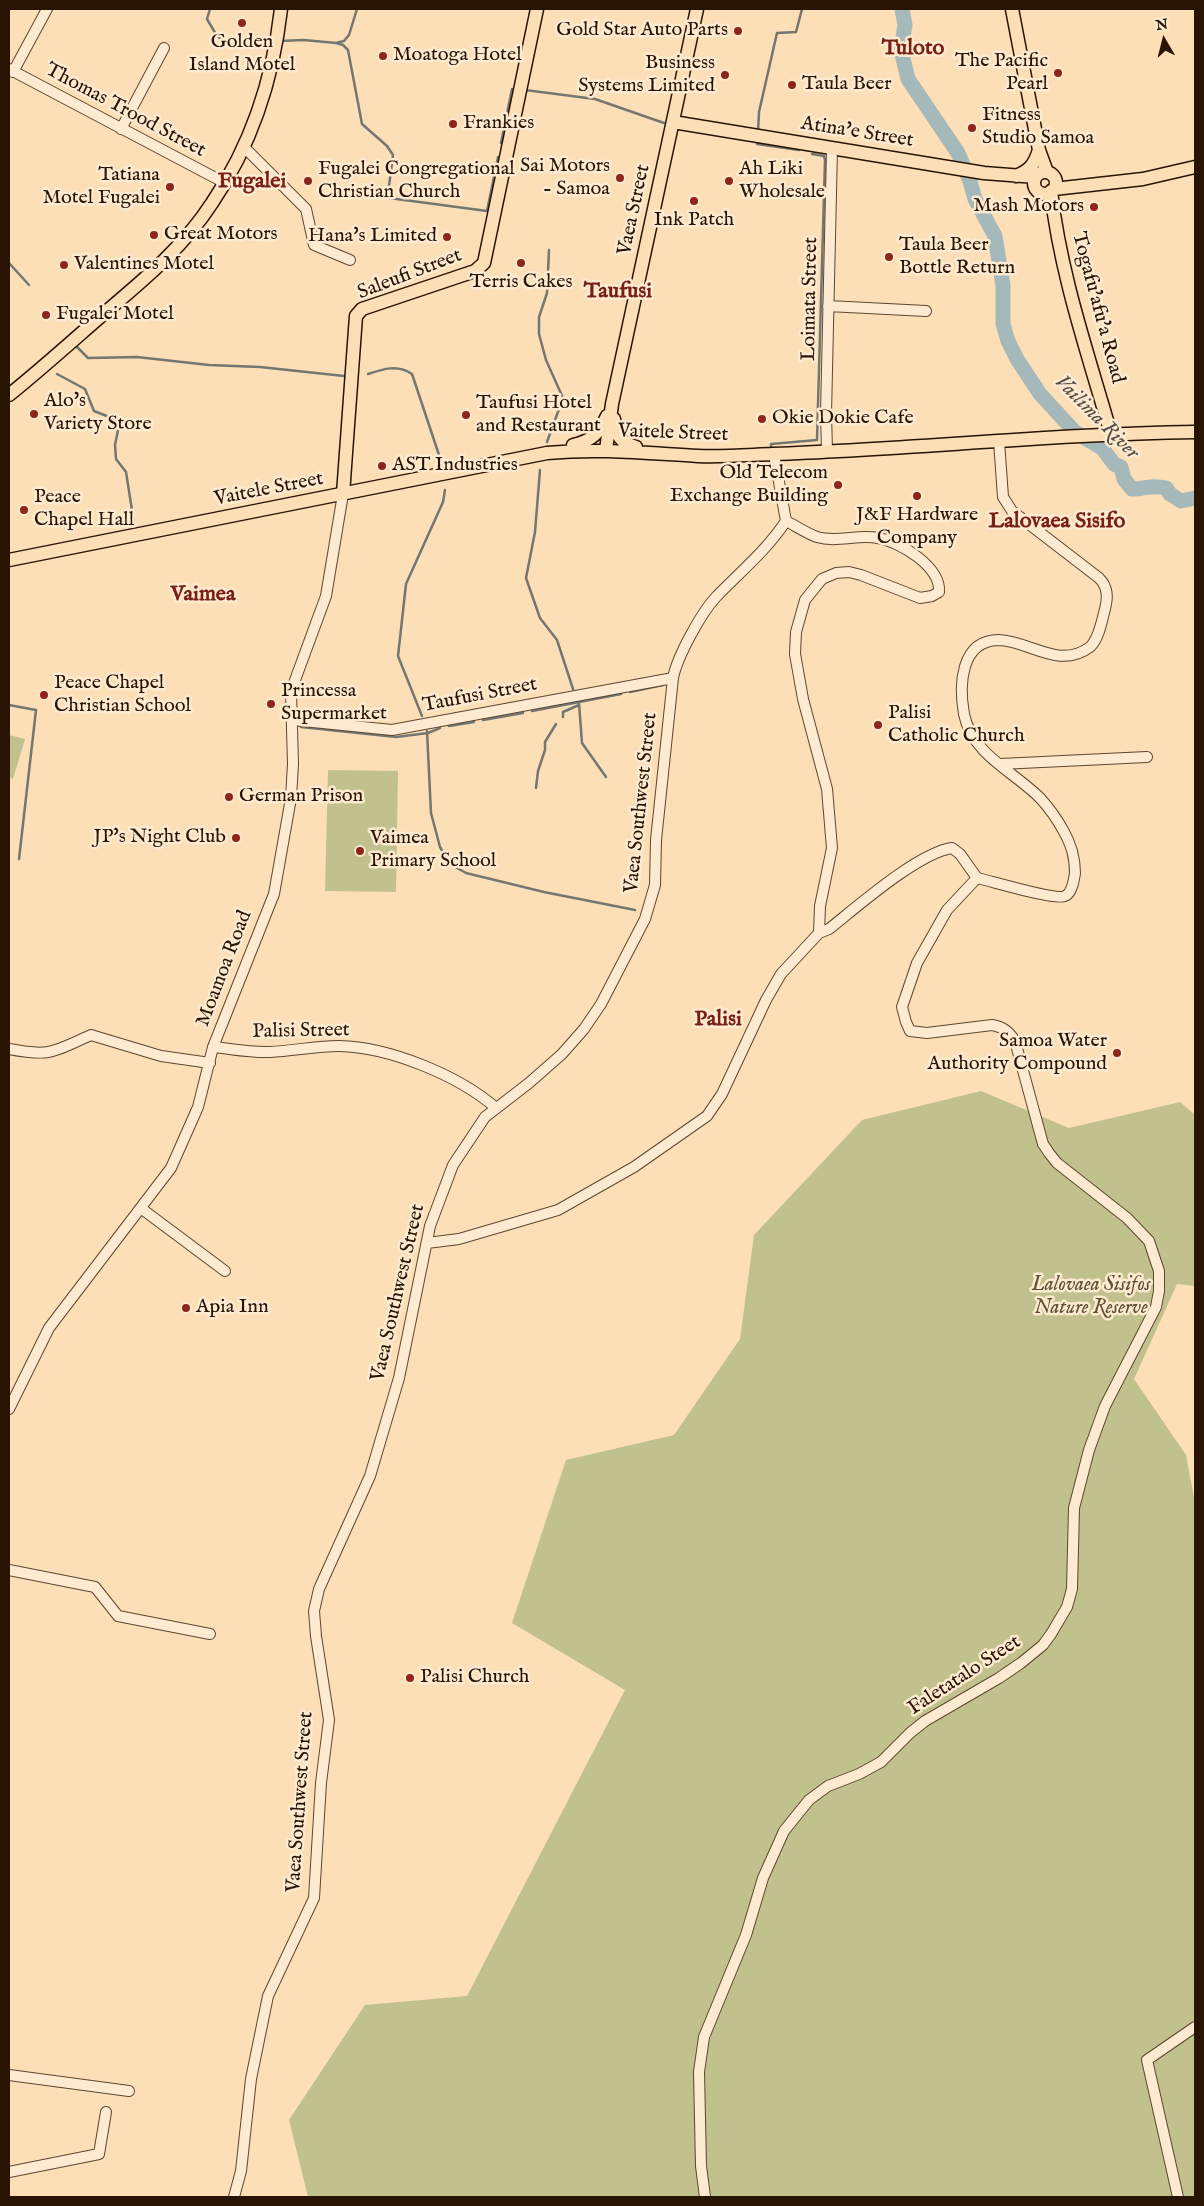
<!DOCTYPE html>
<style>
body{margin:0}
#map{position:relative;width:1204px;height:2206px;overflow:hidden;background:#fcdfb6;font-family:"IM FELL English",serif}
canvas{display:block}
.frame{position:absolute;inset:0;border:10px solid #291303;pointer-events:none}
.north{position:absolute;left:1139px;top:15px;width:50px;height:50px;-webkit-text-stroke:4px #fdead0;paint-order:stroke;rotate:352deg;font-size:14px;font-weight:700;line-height:20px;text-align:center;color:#291303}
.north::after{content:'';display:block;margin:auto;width:18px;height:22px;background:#291303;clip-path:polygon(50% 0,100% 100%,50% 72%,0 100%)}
</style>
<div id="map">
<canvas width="1204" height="2206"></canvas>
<div class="frame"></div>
<div class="north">N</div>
</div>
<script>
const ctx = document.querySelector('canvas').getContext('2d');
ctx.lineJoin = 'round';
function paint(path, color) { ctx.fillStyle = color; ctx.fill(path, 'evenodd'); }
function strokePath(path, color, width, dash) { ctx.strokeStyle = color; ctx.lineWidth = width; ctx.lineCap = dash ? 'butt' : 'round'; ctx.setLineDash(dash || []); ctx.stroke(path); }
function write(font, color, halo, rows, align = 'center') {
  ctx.font = font + ' "IM FELL English",serif'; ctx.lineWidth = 5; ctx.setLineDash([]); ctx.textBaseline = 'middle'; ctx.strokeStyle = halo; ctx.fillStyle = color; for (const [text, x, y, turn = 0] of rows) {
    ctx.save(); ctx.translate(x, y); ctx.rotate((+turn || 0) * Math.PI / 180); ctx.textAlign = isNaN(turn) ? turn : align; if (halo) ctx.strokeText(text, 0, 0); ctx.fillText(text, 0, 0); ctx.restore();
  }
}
const green = new Path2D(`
 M9 735 25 739 13 779 9 777Z
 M328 770 398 771 396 892 325 891Z
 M981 1091 1069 1128 1180 1102 1194 1114 1195 1286 1177 1284 1134 1379 1186 1455 1195 1503V2197H308L289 2120 365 2005 467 1996 625 1690 512 1623 566 1460 674 1435 740 1339 754 1235 862 1120Z`);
const stream = new Path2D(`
 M210 9 207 19 217 36 223 40 271 41
 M279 41 304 40 336 43 344 41 349 35 357 9
 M336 43 343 45 348 50 362 124 387 146 393 155 388 194 389 198 487 211 498 157
 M525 90 595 99 664 123
 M758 132 759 112 777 33 796 32 802 9
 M757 140V144L799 150
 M501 143 512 89
 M9 263 29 285
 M77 347 88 358 137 357 209 365 260 367 344 376
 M57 374 85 389 94 411 117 420 119 425 115 445 116 459 126 472 134 523
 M368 374C383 369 398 364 412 374L440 458
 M547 442 563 398 546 360 539 334V317L547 293 549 250
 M771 449V444L817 440 825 160 824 156 812 154
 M540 470 535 532 526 578 540 618 557 640 573 689
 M630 692 663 685
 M579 703 582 743 606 777
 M9 705 36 710 19 859
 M532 711 621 694
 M422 716 398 656 406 584 443 502 445 490
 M563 717V712L579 705
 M483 720 523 713
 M449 726 474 722
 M301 727 396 737 428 733 440 728
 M427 731 431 813 440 847 450 864 466 873 544 892 635 910
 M536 788 538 771 545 750V742L556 724`);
const river = new Path2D(`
 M902 9 905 25 901 50 908 79 958 153 970 181 975 199 995 236 1003 286V324L1008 341 1017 359 1040 394 1075 432 1102 448 1114 464 1121 467 1124 479 1132 489C1147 489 1150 484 1166 488L1170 494 1181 501 1195 498`);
const minor = new Path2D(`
 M9 69 225 183
 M13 72 47 9
 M121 129 164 48
 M243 146 306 209 314 245 350 260
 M828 306 926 311
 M827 451 826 414 832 149
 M293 720 392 730 673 678
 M1000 764 1147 757
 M977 878C991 881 1056 901 1065 896 1072 893 1074 880 1075 873 1075 856 1071 844 1063 830 1057 819 1049 808 1041 799 1015 772 972 755 964 714 959 686 960 640 999 640 1030 641 1059 670 1090 647 1099 639 1102 620 1105 609 1108 597 1108 587 1099 578L1012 511 1003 497 999 441
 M213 1047C232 1049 252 1053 270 1052 293 1051 316 1046 339 1046 389 1047 458 1075 496 1108
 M9 1049C52 1057 52 1052 91 1035L161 1056 210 1063
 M142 1209 225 1271
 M427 1243 459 1239 558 1210 634 1167 707 1116 722 1094 766 1000 781 974 819 933 820 906 832 848 827 789 803 699 795 654 796 632 805 600 822 579 836 573 849 572 861 575 920 598 932 596 939 592C941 567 901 542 878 538 858 534 837 543 817 537 806 533 796 526 786 521
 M9 1409 49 1328 171 1168 198 1107 213 1047 274 894 291 798 293 764 291 691 326 596 343 494
 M9 1570 95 1587 118 1616 210 1634
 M9 2075 129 2091
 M9 2172 99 2154 106 2112
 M234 2197 241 2171 251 2079 268 1996 314 1898 321 1783 329 1720 316 1636 314 1611 319 1589 370 1476 399 1378 430 1226 453 1165 485 1117 529 1083 562 1054 584 1029 601 1004 645 919 655 885 656 840 673 678C677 657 701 613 716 597 740 572 766 551 786 521L774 454
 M705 2197 701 2166 699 2072 704 2037 746 1935 763 1878 784 1831 809 1800 828 1786 859 1774 881 1762 910 1733 925 1721 999 1678 1021 1663 1043 1645 1051 1634 1067 1607 1072 1589 1074 1508 1089 1450 1105 1406 1156 1307 1159 1291V1271L1149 1241 1127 1218 1057 1163 1049 1153 1043 1144 1015 1041C1009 1031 1003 1027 992 1025L927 1033 910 1031 906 1022 902 1007 917 963 947 910 977 878 960 854 952 848C918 853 858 906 829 929L819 933
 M1178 2197 1147 2060 1195 2027`);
const major = new Path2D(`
 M1012 9 1039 150 1047 172
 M673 122 984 173 1036 177
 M1034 183a11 11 0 1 1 22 0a11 11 0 1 1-22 0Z
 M1016 176C1030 170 1034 165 1039 150
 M1054 189 1143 179 1195 167
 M1051 191C1060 273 1088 354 1111 434
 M9 395C40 370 70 343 101 316 141 282 183 248 212 203 252 144 273 79 281 9
 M614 419C616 436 620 442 636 447
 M573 445C592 441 599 433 607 416
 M606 450 612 404 697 9
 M343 494 356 316 362 309 475 271 484 263 537 9
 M9 560 547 453C600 448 645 453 698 456 723 457 748 455 773 454 914 449 1054 434 1195 432`);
const markers = [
 [242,23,5,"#8f2418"],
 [738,31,5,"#8f2418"],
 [383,56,5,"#8f2418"],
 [1058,73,5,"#8f2418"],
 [725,75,5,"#8f2418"],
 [792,85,5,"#8f2418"],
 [453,124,5,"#8f2418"],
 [972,128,5,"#8f2418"],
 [620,178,5,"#8f2418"],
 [308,181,5,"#8f2418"],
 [729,181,5,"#8f2418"],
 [170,187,5,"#8f2418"],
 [694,201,5,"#8f2418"],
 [1094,207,5,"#8f2418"],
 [154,235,5,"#8f2418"],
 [447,237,5,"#8f2418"],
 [889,257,5,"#8f2418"],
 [521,263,5,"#8f2418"],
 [64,265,5,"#8f2418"],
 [46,315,5,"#8f2418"],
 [34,414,5,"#8f2418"],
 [466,415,5,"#8f2418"],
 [762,419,5,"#8f2418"],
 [382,466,5,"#8f2418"],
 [838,485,5,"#8f2418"],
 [917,496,5,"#8f2418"],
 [24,510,5,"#8f2418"],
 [44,695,5,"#8f2418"],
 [271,704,5,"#8f2418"],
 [878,725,5,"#8f2418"],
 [229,797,5,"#8f2418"],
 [236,838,5,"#8f2418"],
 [360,851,5,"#8f2418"],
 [1117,1053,5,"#8f2418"],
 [186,1308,5,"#8f2418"],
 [410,1678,5,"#8f2418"]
];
const poiNames = [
 ["Gold Star Auto Parts",728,31,"right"],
 ["Golden",242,43,"center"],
 ["Island Motel",242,66,"center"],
 ["Moatoga Hotel",393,56],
 ["The Pacific",1048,62,"right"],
 ["Pearl",1048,85,"right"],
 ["Business",715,64,"right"],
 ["Systems Limited",715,87,"right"],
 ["Taula Beer",802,85],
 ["Fitness",982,116],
 ["Studio Samoa",982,139],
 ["Frankies",463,124],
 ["Sai Motors",610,167,"right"],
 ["- Samoa",610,190,"right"],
 ["Fugalei Congregational",318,170],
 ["Christian Church",318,193],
 ["Ah Liki",739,170],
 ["Wholesale",739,193],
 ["Tatiana",160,176,"right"],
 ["Motel Fugalei",160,199,"right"],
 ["Mash Motors",1084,207,"right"],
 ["Ink Patch",694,221,"center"],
 ["Great Motors",164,235],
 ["Hana's Limited",437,237,"right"],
 ["Taula Beer",899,246],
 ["Bottle Return",899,269],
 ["Valentines Motel",74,265],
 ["Terris Cakes",521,283,"center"],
 ["Fugalei Motel",56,315],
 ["Alo's",44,402],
 ["Variety Store",44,425],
 ["Taufusi Hotel",476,404],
 ["and Restaurant",476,427],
 ["Okie Dokie Cafe",772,419],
 ["AST Industries",392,466],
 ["Old Telecom",828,474,"right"],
 ["Exchange Building",828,497,"right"],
 ["Peace",34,498],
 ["Chapel Hall",34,521],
 ["J&F Hardware",917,516,"center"],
 ["Company",917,539,"center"],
 ["Peace Chapel",54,684],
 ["Christian School",54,707],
 ["Princessa",281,692],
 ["Supermarket",281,715],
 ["Palisi",888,714],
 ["Catholic Church",888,737],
 ["German Prison",239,797],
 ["JP's Night Club",226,838,"right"],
 ["Vaimea",370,839],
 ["Primary School",370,862],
 ["Samoa Water",1107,1042,"right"],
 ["Authority Compound",1107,1065,"right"],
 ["Apia Inn",196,1308],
 ["Palisi Church",420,1678]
];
const streetNames = [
 ["Thomas Trood Street",125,111,28],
 ["Atina'e Street",857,133,9],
 ["Vaea Street",635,210,-78],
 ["Saleufi Street",410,275,-21],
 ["Loimata Street",811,299,-89],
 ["Togafu'afu'a Road",1097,308,75],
 ["Vaitele Street",673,434,2],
 ["Vaitele Street",269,490,-11],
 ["Taufusi Street",480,696,-11],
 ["Vaea Southwest Street",642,803,-84],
 ["Moamoa Road",225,969,-69],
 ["Palisi Street",301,1032,-1],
 ["Vaea Southwest Street",399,1293,-77],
 ["Faletatalo Steet",965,1676,-33],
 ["Vaea Southwest Street",301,1802,-86]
];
const parkNames = [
 ["Lalovaea Sisifos",1091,1286],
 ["Nature Reserve",1091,1309]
];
const waterNames = [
 ["Vailima River",1096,418,45]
];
const quarterNames = [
 ["Tuloto",913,49],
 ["Fugalei",252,182],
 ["Taufusi",618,292],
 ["Lalovaea Sisifo",1057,522],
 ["Vaimea",203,595],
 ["Palisi",718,1020]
];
paint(green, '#c0c18d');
strokePath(stream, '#747771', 2.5);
strokePath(river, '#a6b9ba', 15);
strokePath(minor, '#5e4630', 12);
strokePath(major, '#291303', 15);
strokePath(minor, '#fdead0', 10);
strokePath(major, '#fcdfb6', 12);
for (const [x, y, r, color] of markers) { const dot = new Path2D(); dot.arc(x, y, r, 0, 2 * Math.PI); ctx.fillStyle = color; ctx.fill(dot); strokePath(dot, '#fdead0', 2); }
write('20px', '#291303', '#fdead0', poiNames, 'left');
write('20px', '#291303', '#fdead0', streetNames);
write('italic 20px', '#5e5033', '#fdead0', parkNames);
write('italic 21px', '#554d43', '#fdead0', waterNames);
write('bold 22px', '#7a1f14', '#fdead0', quarterNames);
</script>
